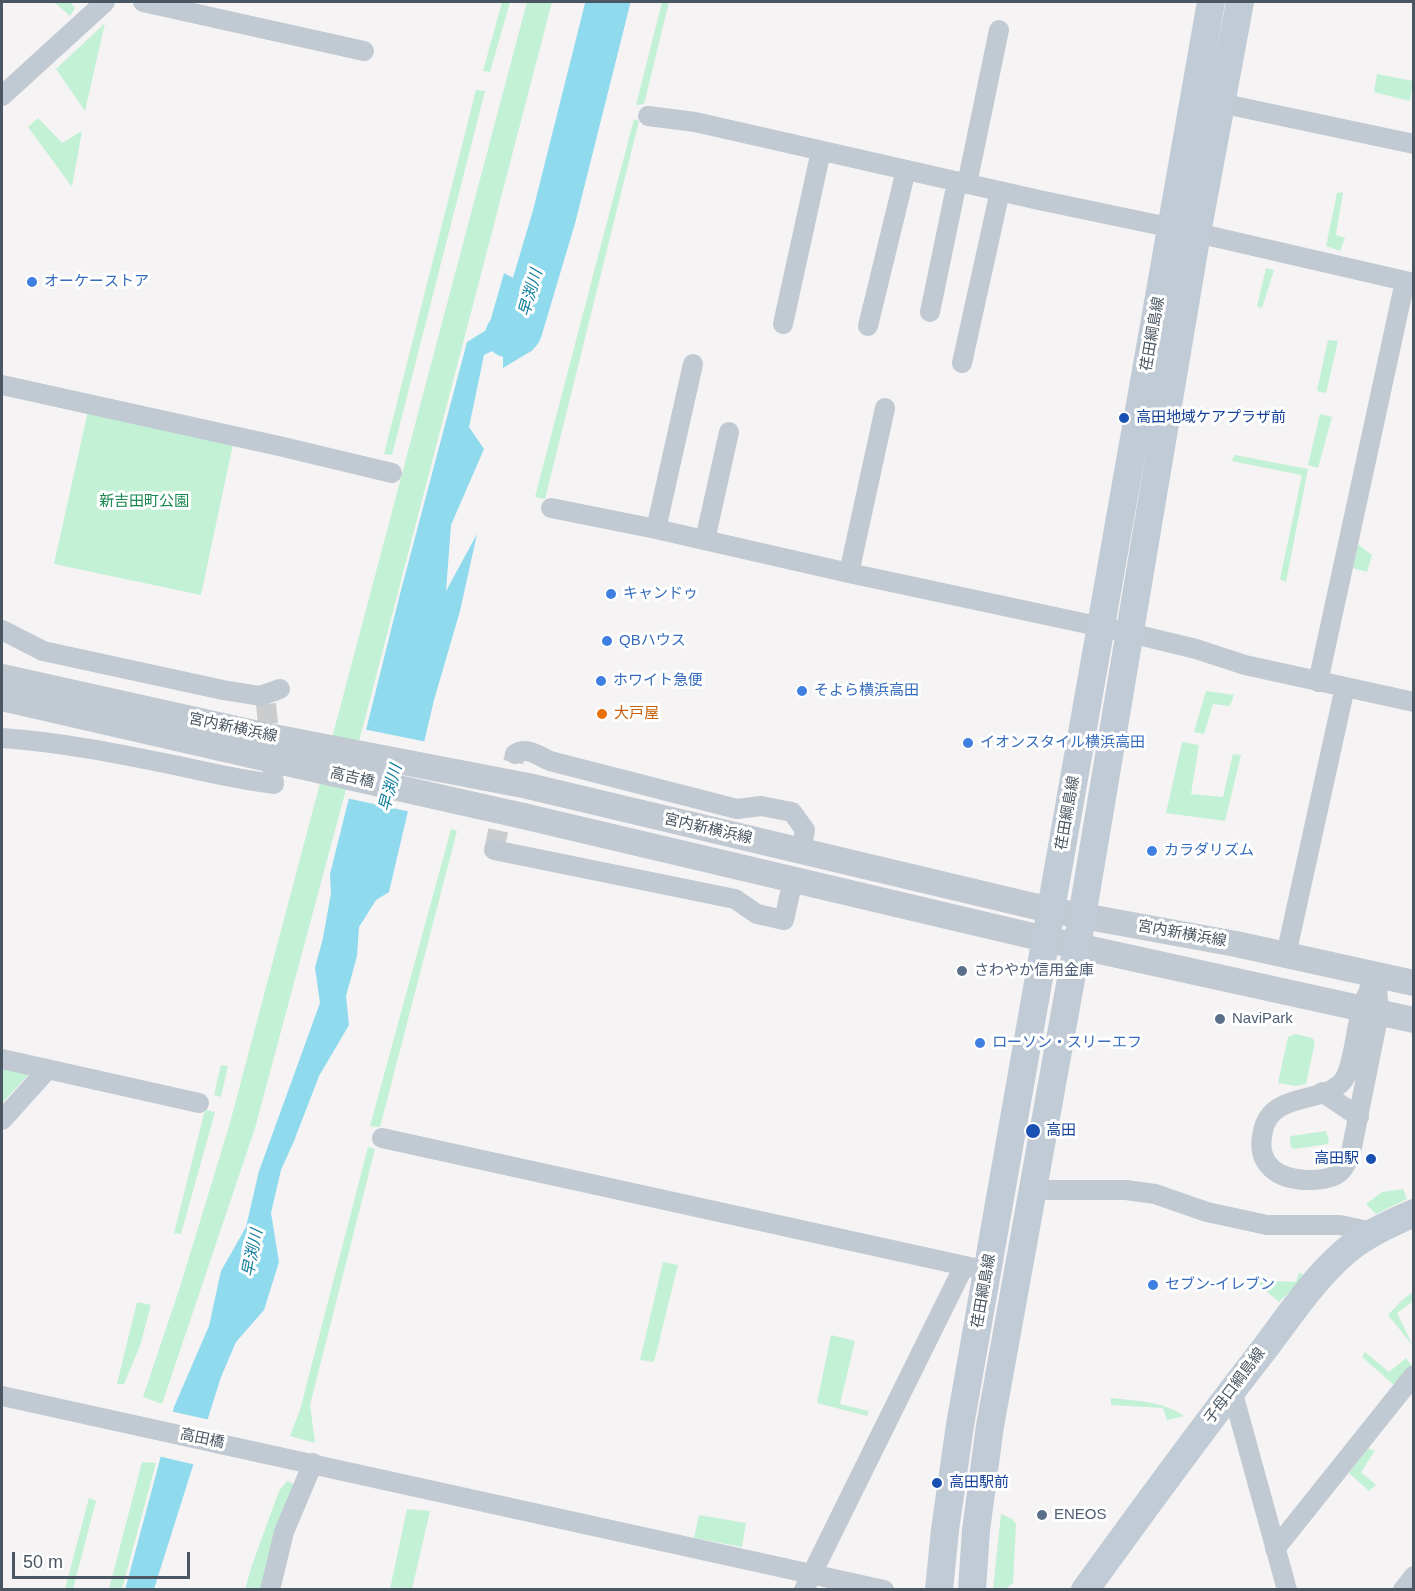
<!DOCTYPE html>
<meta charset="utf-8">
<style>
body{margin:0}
#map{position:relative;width:1415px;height:1591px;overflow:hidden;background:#f5f3f3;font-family:Helvetica,sans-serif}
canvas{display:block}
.frame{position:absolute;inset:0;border:3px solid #4a5661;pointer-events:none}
.scale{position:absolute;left:12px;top:1552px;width:178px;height:27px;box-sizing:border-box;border:3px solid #4a5661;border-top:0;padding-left:8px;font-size:18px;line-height:21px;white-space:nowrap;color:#4a5661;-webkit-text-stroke:4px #fff;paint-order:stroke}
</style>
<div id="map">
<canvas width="1415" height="1591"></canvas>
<div class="frame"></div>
<div class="scale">50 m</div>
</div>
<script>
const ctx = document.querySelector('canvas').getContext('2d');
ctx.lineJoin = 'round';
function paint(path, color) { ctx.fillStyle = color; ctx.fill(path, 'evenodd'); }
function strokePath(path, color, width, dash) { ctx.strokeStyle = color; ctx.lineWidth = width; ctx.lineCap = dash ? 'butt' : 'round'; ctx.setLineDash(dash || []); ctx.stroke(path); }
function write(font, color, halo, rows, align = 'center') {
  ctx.font = font + ' Helvetica,"Noto Sans JP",sans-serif'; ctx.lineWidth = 6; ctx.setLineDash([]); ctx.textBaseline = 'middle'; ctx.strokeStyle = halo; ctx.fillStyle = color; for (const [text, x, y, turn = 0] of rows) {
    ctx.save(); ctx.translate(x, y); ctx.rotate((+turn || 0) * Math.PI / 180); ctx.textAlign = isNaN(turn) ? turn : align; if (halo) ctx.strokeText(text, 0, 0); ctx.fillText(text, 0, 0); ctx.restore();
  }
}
const green = new Path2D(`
 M54 2H70L75 8 70 16Z
 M502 2H510L490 72 483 71Z
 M527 2H552L366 715 255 1128 162 1404 143 1397 180 1287 230 1123Z
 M662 2H669L644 104 636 105Z
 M105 23 85 111 56 69Z
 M1377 74 1413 81 1410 101 1374 92Z
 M476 90 485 91 392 455 384 454Z
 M38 118 62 143 82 131 72 187 28 127Z
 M634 119 639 121 545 499 535 497Z
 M1343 192 1336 235 1345 238 1340 251 1326 246 1337 193Z
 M1266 268 1274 270 1262 308 1257 306Z
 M1328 340 1338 341 1326 393 1317 391Z
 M88 411 233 444 201 595 54 564Z
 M1320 414 1332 417 1318 468 1308 465Z
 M1235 455 1308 469 1286 582 1280 579 1302 475 1231 461Z
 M1356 543 1372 555 1367 572 1353 568Z
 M1206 691 1234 695 1230 706 1213 704 1204 734 1194 732Z
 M1182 742 1199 745 1191 794 1223 797 1233 754 1241 755 1225 821 1166 813Z
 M451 829 457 831 380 1127 370 1126Z
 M1295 1034 1312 1038 1315 1042 1306 1084 1295 1086 1278 1083 1288 1037Z
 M221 1065 228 1066 221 1097 214 1095Z
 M2 1067 30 1073 2 1103Z
 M205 1110 215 1112 181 1234 174 1233Z
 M1326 1131 1329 1141 1328 1144 1294 1149 1291 1147 1290 1137 1291 1136Z
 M368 1147 375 1149 310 1405 315 1443 290 1436 300 1410Z
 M1403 1189 1407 1199 1376 1214 1366 1204 1382 1192Z
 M663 1262 678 1265 654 1362 640 1360Z
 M1299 1273 1307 1275 1279 1302 1260 1286V1280L1296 1282Z
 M1413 1292V1301L1397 1313 1413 1346 1388 1315 1403 1299Z
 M137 1302 151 1305 140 1346 124 1384H117Z
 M831 1335 855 1341 840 1404 869 1411 867 1416 817 1403Z
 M1365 1352 1389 1372 1406 1358 1411 1365 1394 1385 1362 1357Z
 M1111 1398C1137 1401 1162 1401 1184 1416L1167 1420 1163 1408 1111 1405Z
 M1368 1448 1375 1451 1361 1472 1376 1485 1369 1491 1349 1473Z
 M142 1462 156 1463 122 1589H109Z
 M287 1481 294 1484 261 1589 245 1590 251 1568 279 1491Z
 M89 1498 96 1501 73 1589H65Z
 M407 1509 430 1511 412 1589H390Z
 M1001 1514 1012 1519 1016 1524 1013 1583 1005 1589H993Z
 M699 1515 746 1523 742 1547 694 1538Z`);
const water = new Path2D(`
 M504 273 543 294 533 350 503 368V346L484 355 469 427 484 449 451 525 446 591 477 534 460 611 434 700 389 892 376 900 359 927 357 956 346 996 349 1025 319 1076 294 1141 281 1170 271 1213 279 1262 264 1310 236 1342 221 1377 154 1589 125 1590 174 1407 209 1326 221 1271 246 1227 259 1171 320 1003 315 968 323 938 331 893 330 874 400 594 467 342 488 329Z`);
const pier = new Path2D(`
 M363 729 427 742 411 812 346 798Z
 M170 1411 210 1420 196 1465 158 1456Z`);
const river = new Path2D(`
 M507 335 520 331 554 217 608 2`);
const minorTunnel = new Path2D(`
 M266 704 274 784
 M494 850 515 754`);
const minor = new Path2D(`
 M143 2 364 51
 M2 96 105 2
 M1220 103 1414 144
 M648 116 695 122 1039 200 1197 233 1414 283
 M967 184 999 30
 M930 312 957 182
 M783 324 821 151
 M868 326 906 170
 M962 363 1000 191
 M2 385 279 446 392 473
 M551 508 656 529 849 573 1130 633 1196 649 1245 665 1414 702
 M656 529 693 364
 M705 540 729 432
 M849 573 885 408
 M2 630 43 651 223 690 260 696 280 689
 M1318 682 1405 281
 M2 738C61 742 120 754 179 766 211 773 241 780 274 784
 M515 754C528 746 538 756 550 761L737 809 761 806 792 812 805 830 801 851
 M494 850 735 899 757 914 784 920 793 880
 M1286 955 1345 687
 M1376 975 1379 1013 1351 1152C1348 1159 1346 1167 1340 1172 1332 1179 1320 1180 1310 1180 1278 1180 1255 1165 1263 1131 1271 1092 1320 1104 1341 1083 1354 1071 1355 1027 1362 1009 1365 997 1371 986 1376 975Z
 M2 1059 199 1103
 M1322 1092 1359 1117
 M2 1120 48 1069
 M382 1138 988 1271
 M1033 1190H1126L1155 1194 1207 1212 1267 1225H1340L1373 1232
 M1232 1390 1287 1590
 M2 1396 884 1590
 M1275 1549 1414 1375
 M270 1590 284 1532 313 1463
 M804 1590 964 1266
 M1403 1590 1414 1576`);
const tertiary = new Path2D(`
 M2 677 263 735
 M2 698 251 755
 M528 786 1050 910 1236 944 1414 983
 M523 816 1045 939 1414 1020`);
const secondary = new Path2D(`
 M939 1590 945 1530 960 1425 1211 2
 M972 1590 976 1530 990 1426 1077 946 1197 233 1240 2
 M1085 1590C1143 1510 1201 1430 1262 1352 1288 1318 1313 1279 1346 1251 1366 1234 1390 1224 1414 1213`);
const tertiaryBridge = new Path2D(`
 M263 735 528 786
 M251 755 523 816`);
const markers = [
 [32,282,6,"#3f7fe0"],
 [1124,418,6,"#1a4fb4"],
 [611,594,6,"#3f7fe0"],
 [607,641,6,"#3f7fe0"],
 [601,681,6,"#3f7fe0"],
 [802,691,6,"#3f7fe0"],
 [602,714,6,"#e8710a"],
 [968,743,6,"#3f7fe0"],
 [1152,851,6,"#3f7fe0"],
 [962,971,6,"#5c6f8a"],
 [1220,1019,6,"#5c6f8a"],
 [980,1043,6,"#3f7fe0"],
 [1033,1131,8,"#1a4fb4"],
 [1371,1159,6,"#1a4fb4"],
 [1153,1285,6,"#3f7fe0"],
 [937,1483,6,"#1a4fb4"],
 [1042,1515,6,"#5c6f8a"]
];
const shopNames = [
 ["オーケーストア",44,282],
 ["キャンドゥ",623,594],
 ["QBハウス",619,641],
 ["ホワイト急便",613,681],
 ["そよら横浜高田",814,691],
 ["イオンスタイル横浜高田",980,743],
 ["カラダリズム",1164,851],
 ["ローソン・スリーエフ",992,1043],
 ["セブン-イレブン",1165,1285]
];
const streetNames = [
 ["荏田綱島線",1153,334,-80],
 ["宮内新横浜線",233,728,12],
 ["高吉橋",352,778,13],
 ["荏田綱島線",1068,813,-80],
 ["宮内新横浜線",708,829,13],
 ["宮内新横浜線",1182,934,10],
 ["荏田綱島線",984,1291,-80],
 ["子母口綱島線",1235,1386,-53],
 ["高田橋",202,1439,12]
];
const transitNames = [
 ["高田地域ケアプラザ前",1136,418],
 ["高田",1046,1131],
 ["高田駅",1359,1159,"right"],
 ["高田駅前",949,1483]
];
const parkNames = [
 ["新吉田町公園",144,502]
];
const foodNames = [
 ["大戸屋",614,714]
];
const serviceNames = [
 ["さわやか信用金庫",974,971],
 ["NaviPark",1232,1019],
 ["ENEOS",1054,1515]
];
const waterNames = [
 ["早渕川",531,293,-74],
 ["早渕川",391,788,-75],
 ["早渕川",253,1253,-79]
];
paint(green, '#c3f1d5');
paint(water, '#90daee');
paint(pier, '#f5f3f3');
strokePath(river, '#90daee', 44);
strokePath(minorTunnel, '#caccce', 20, [20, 10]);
strokePath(minor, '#c1cad2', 20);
strokePath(tertiary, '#c1cad2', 26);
strokePath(secondary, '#c1cbd6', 28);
strokePath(tertiaryBridge, '#c1cad2', 26);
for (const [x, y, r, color] of markers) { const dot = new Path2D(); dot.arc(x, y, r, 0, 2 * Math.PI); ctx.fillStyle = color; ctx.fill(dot); strokePath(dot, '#fff', 2); }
write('15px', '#366cbe', '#fff', shopNames, 'left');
write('15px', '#4a5661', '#fff', streetNames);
write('15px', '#164399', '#fff', transitNames, 'left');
write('15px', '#17864f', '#fff', parkNames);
write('15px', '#c56008', '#fff', foodNames, 'left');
write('15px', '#4e5e75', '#fff', serviceNames, 'left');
write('italic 16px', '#0c7c9b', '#fff', waterNames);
</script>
